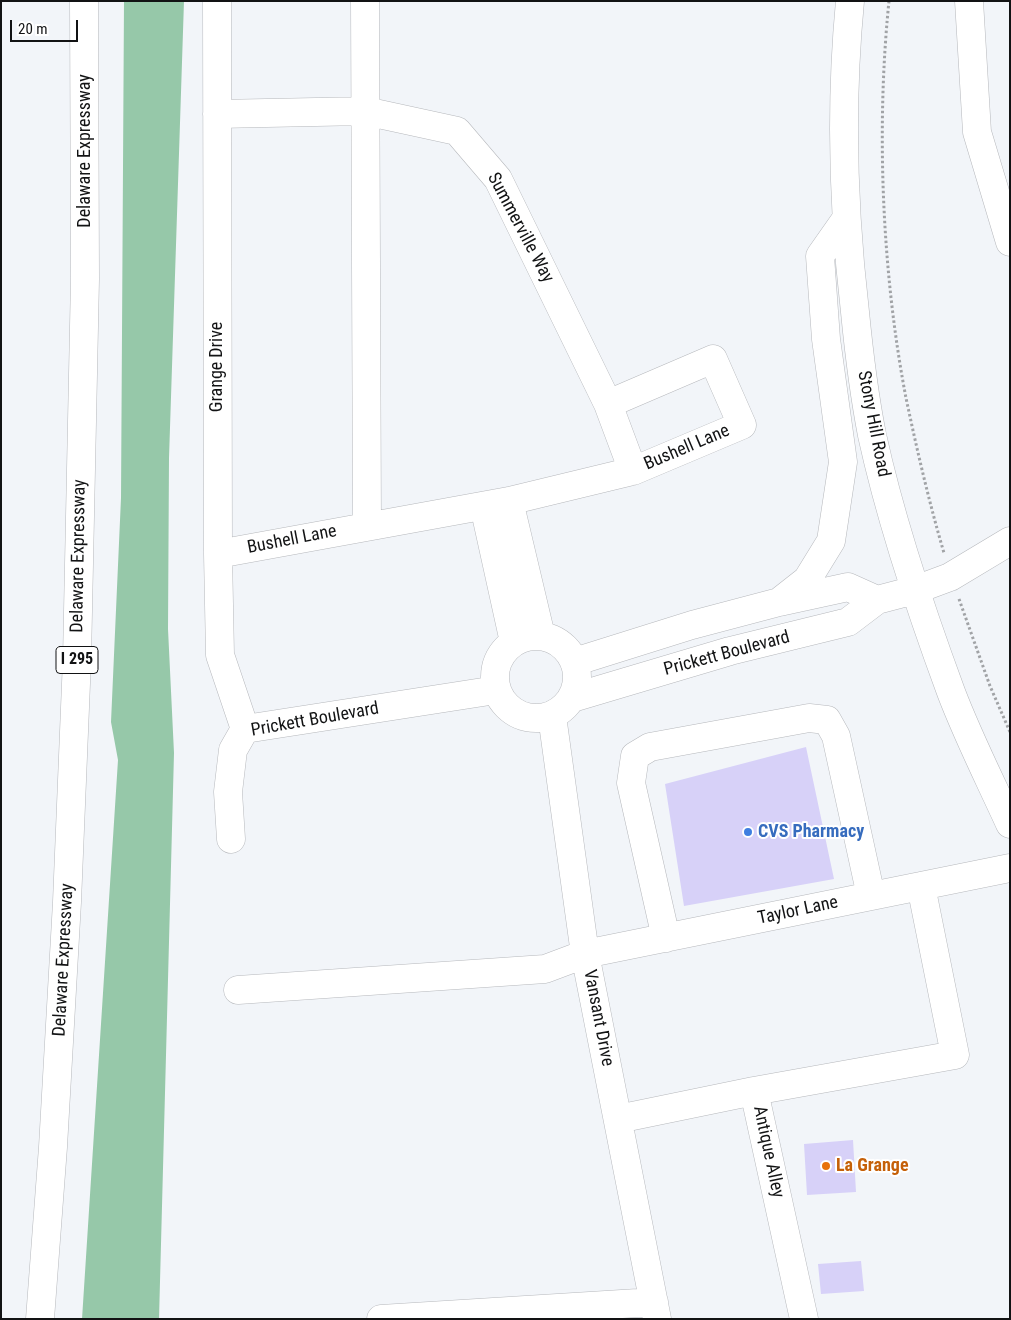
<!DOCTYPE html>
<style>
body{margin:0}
#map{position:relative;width:1011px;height:1320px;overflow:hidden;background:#f2f5f9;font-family:"Roboto Condensed",sans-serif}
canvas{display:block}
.frame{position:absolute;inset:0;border:2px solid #121314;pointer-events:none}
.scale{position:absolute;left:10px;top:20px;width:68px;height:22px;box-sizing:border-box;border:2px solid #121314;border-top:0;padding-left:6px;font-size:15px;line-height:18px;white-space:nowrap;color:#121314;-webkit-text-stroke:4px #fff;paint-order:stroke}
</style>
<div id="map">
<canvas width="1011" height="1320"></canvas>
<div class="frame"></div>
<div class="scale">20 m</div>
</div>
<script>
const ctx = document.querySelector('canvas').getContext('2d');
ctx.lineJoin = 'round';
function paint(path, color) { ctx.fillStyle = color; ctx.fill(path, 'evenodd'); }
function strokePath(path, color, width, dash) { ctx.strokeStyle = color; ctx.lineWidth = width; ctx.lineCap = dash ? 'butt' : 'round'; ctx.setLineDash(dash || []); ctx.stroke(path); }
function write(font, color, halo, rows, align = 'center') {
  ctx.font = font + ' "Roboto Condensed",sans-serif'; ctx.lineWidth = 4; ctx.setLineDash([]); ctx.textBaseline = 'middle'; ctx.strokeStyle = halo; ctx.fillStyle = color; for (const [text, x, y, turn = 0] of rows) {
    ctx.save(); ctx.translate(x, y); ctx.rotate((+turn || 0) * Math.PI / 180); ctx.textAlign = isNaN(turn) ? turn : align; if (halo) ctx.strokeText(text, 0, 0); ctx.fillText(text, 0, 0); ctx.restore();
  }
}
const forest = new Path2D(`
 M124 1H184L169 458 168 629 174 753 159 1319H82L118 760 111 722 121 498Z`);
const building = new Path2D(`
 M806 747 834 879 684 906 665 784Z
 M853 1140 856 1192 807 1195 804 1144Z
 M861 1261 864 1291 821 1294 818 1264Z`);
const path = new Path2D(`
 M889 1C876 128 882 273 906 398 917 450 929 502 944 553
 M959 599 990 686 1010 732`);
const minor = new Path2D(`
 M217 1 218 554 220 655 245 729
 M365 1 367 526
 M850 1C840 105 843 209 855 312 859 353 864 394 872 435 891 522 920 608 951 692 968 737 990 780 1010 824
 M969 1 977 132 1010 242
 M217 114 365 111 457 131 498 179 608 404 633 471
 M509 501 541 636
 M484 506 514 642
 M218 554 509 501 633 471 742 425 713 359 608 404
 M779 602 807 580 831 541 843 462 826 339 820 256 846 219
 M495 677a41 41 0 1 1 82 0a41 41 0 1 1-82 0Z
 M574 662 692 625 779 602 848 587 877 600
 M572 698 730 651 848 622 877 600 915 590 950 577 1010 541
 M552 716 585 954 657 1319
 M245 729 496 690
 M231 839 228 792 233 750 245 729
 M666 938 631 783 635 756 650 747 809 718 827 720 836 736 871 896
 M238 990 545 969 585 954 1010 868
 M754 1091 955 1055 921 886
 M618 1119 754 1091 804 1319
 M381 1319 654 1302`);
const highway = new Path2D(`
 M40 1319 53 1147 67 902 77 659 85 279 84 1`);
const markers = [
 [748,832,5,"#3f7fe0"],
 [826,1166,5,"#e8710a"]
];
const shields = [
 [77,660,42]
];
const shieldNames = [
 ["I 295",77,660]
];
const streetNames = [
 ["Delaware Expressway",85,151,-90],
 ["Summerville Way",520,228,62],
 ["Grange Drive",217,367,-90],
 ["Stony Hill Road",873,424,79],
 ["Bushell Lane",687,448,-23],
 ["Bushell Lane",292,540,-11],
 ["Delaware Expressway",79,556,-89],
 ["Prickett Boulevard",727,654,-15],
 ["Prickett Boulevard",315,720,-10],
 ["Taylor Lane",798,911,-12],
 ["Delaware Expressway",64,960,-87],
 ["Vansant Drive",598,1018,79],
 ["Antique Alley",768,1152,78]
];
const shopNames = [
 ["CVS Pharmacy",758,832]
];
const foodNames = [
 ["La Grange",836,1166]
];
paint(forest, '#96c8a9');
paint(building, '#d7d1f8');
strokePath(minor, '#b6b8bc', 29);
strokePath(highway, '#b6b8bc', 29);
strokePath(path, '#a1a3a6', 3, [2.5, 2.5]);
strokePath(minor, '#fff', 28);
strokePath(highway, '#fff', 28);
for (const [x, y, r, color] of markers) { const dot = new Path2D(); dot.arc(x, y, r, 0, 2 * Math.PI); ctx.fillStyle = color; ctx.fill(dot); strokePath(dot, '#fff', 2); }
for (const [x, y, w] of shields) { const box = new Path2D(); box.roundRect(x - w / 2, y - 13.5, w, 27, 4); ctx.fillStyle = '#fff'; ctx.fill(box); strokePath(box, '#121314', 1); }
write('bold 16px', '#121314', null, shieldNames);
write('18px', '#121314', '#fff', streetNames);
write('bold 18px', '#366cbe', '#fff', shopNames, 'left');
write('bold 18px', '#c56008', '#fff', foodNames, 'left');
</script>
